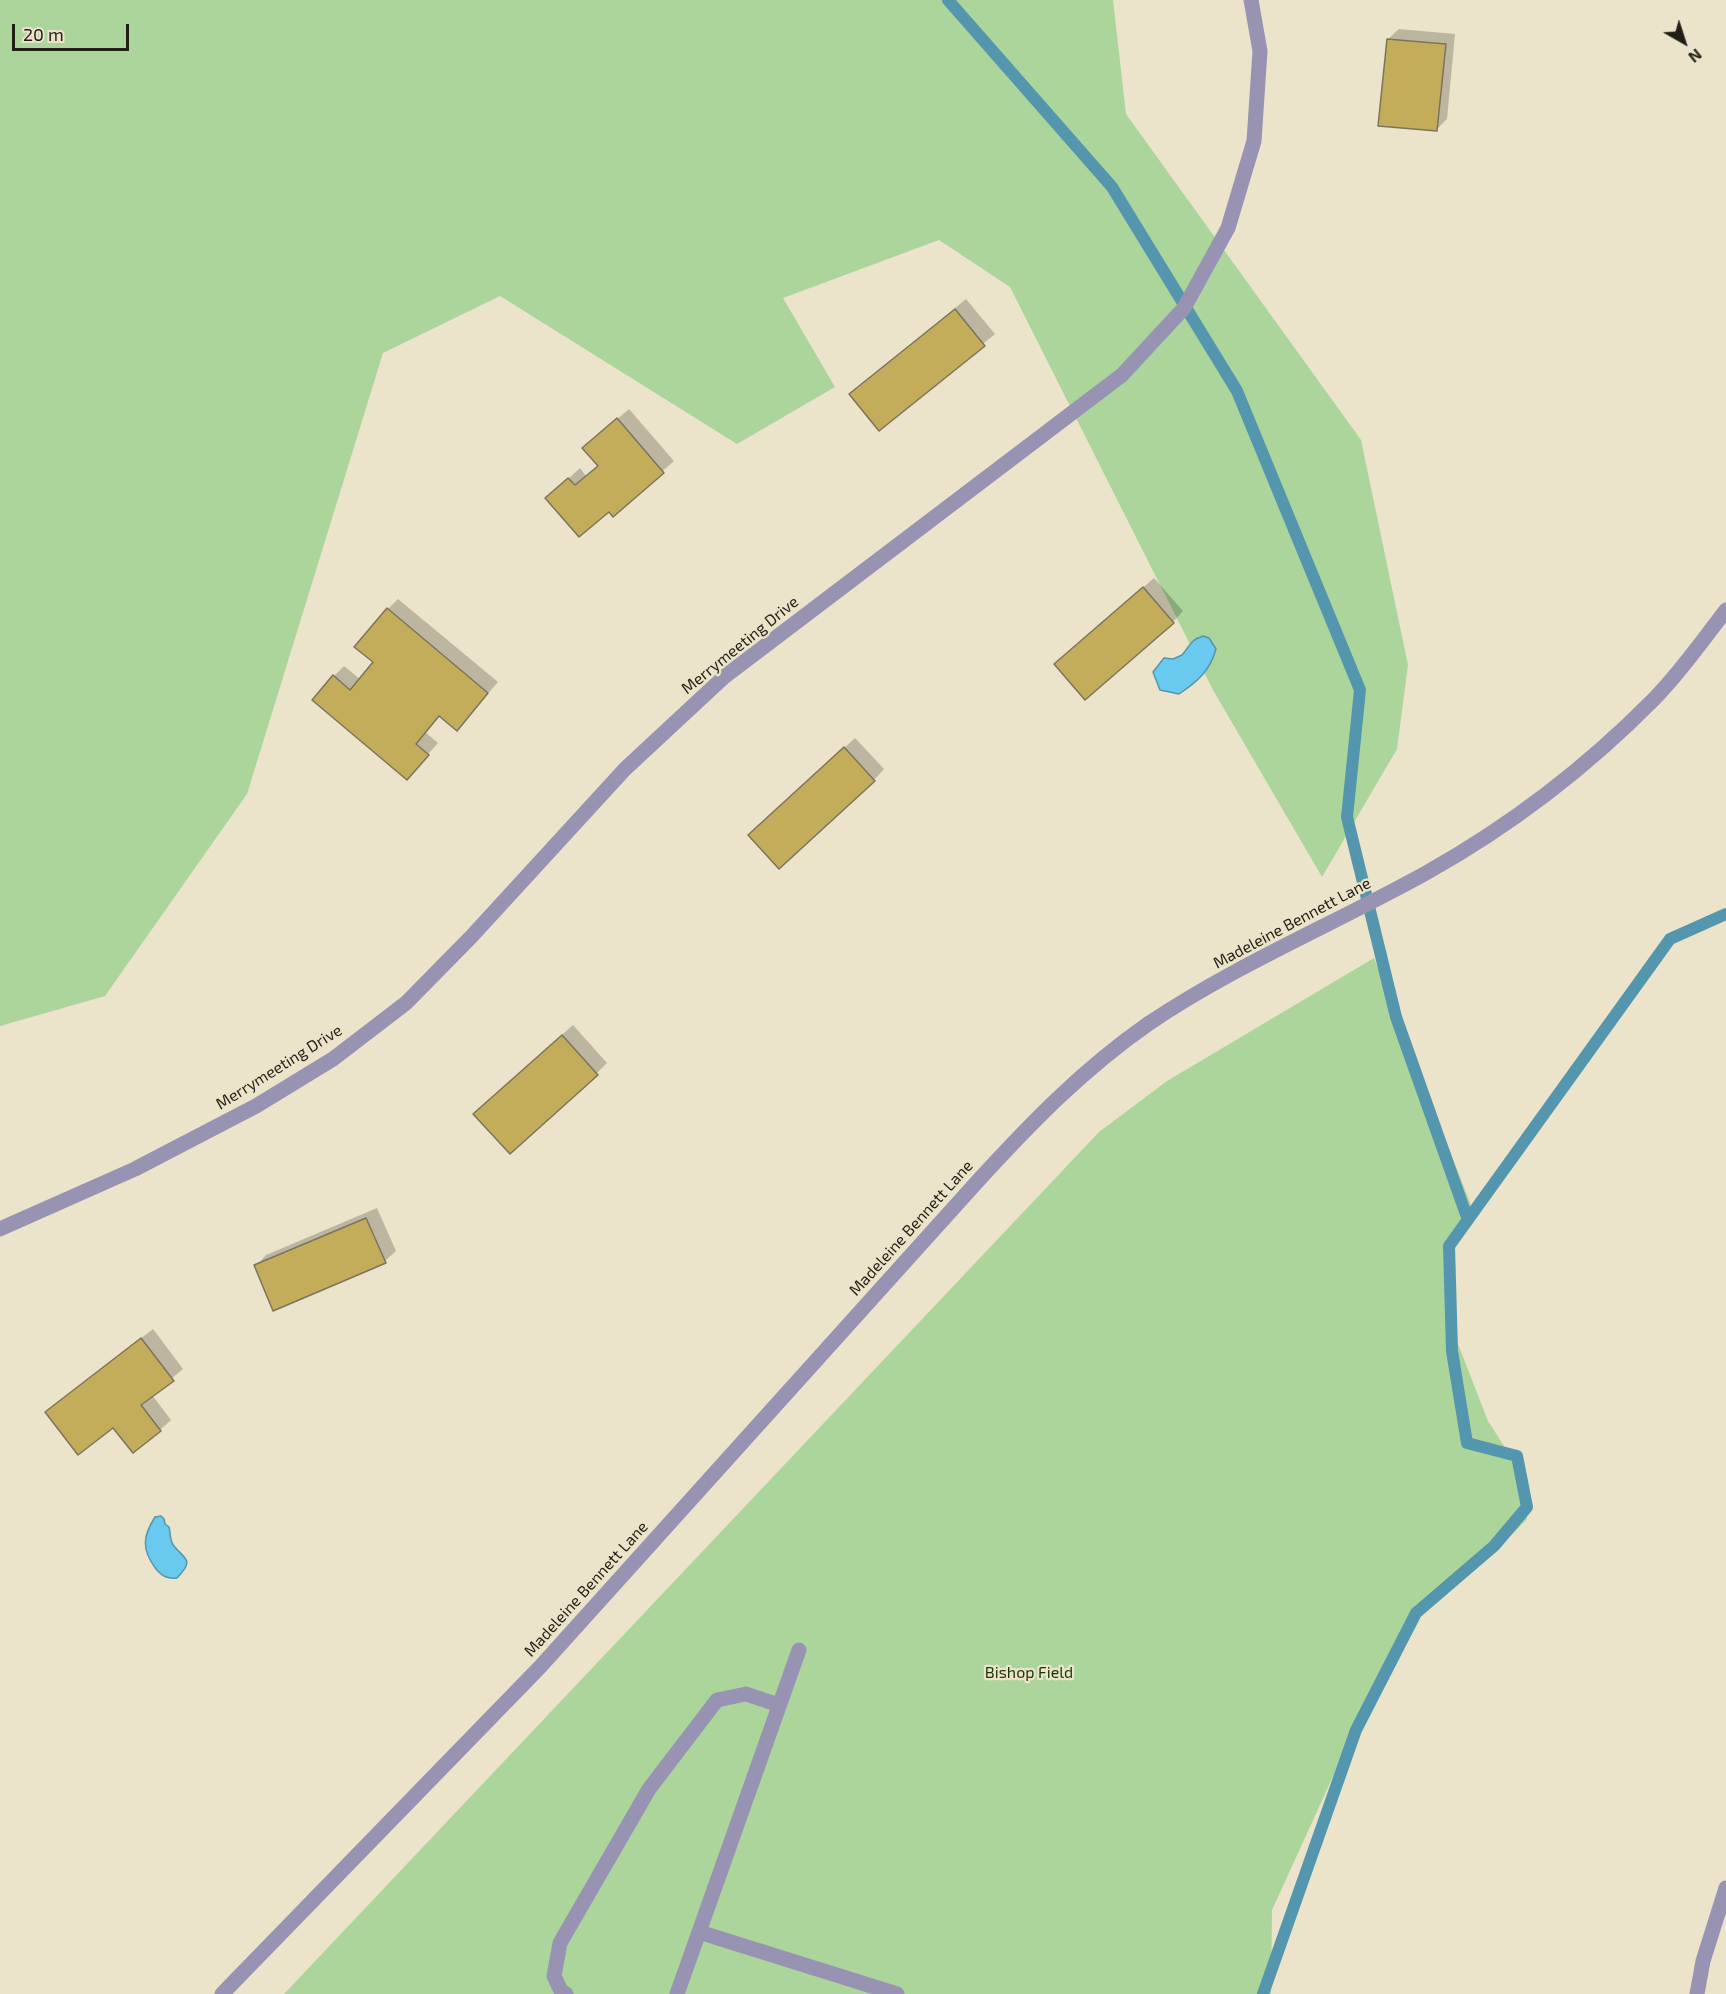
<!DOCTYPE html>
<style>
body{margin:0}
#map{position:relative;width:1726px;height:1994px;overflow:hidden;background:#ebe4ca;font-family:"Exo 2",sans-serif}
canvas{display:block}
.north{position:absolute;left:1654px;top:12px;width:60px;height:60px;-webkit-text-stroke:4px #ebe4ca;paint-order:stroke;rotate:141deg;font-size:16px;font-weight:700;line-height:24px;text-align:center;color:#221f16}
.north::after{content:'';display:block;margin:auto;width:21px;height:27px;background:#221f16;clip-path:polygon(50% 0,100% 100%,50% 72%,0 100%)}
.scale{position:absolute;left:12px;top:24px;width:117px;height:27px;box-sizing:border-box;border:3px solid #221f16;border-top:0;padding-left:8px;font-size:18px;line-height:21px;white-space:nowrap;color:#221f16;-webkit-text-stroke:4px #ebe4ca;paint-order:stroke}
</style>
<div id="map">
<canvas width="1726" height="1994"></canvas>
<div class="north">N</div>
<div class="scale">20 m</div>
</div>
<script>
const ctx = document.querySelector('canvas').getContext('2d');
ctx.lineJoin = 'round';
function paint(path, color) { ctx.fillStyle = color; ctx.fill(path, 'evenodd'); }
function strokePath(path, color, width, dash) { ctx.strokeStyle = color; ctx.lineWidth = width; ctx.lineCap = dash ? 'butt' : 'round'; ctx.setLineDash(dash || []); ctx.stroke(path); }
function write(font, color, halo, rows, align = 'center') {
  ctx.font = font + ' "Exo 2",sans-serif'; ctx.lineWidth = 4.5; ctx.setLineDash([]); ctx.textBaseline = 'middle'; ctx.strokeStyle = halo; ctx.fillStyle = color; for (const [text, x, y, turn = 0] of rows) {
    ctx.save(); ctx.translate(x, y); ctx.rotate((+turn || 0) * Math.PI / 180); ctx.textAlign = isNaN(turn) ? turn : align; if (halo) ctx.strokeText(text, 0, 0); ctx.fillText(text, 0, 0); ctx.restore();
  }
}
const green = new Path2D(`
 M0 0H1113L1126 114 1361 440 1408 665 1397 749 1322 877 1213 690 1010 287 939 240 783 298 835 387 737 444 500 296 383 353 247 794 105 996 0 1026Z
 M1374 958 1471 1205 1449 1253 1451 1326 1488 1421 1524 1477 1527 1519 1503 1544 1405 1629 1357 1724 1272 1910 1271 1994H284L1099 1132 1167 1081Z`);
const water = new Path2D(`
 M1203 636 1209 638 1216 649C1210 671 1197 682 1179 694L1160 690 1153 672 1164 658 1173 659 1182 655C1190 646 1190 640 1203 636Z
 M161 1516 164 1519 165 1524 169 1527C171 1533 169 1540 174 1546 185 1560 195 1559 177 1578 167 1579 162 1576 156 1569 141 1549 143 1536 155 1517Z`);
const shadow = new Path2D(`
 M1399 29 1455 34 1447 119 1436 130 1388 39Z
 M966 299 995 334 879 429 851 394Z
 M629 409 674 461 613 515 609 510 547 498 580 468 586 476 599 465 595 438Z
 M1154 578 1183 611 1173 622 1067 654Z
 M398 599 498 682 457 729 440 714 425 732 438 743 407 778 334 676 344 666 361 680 375 662 388 609Z
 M855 738 884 769 874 780 761 825Z
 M573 1025 607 1063 596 1074 486 1103Z
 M377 1208 396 1251 385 1261 256 1266 266 1255Z
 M153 1329 183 1369 152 1395 171 1420 160 1430 133 1451 113 1426 47 1412 58 1402Z`);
const stream = new Path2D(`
 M948 0 1112 187 1237 391 1360 690 1347 817 1396 1017 1468 1220
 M1263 1994 1356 1730 1416 1613 1494 1546 1527 1507 1517 1456 1467 1443 1452 1351 1449 1246 1670 939 1726 914`);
const building = new Path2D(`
 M1387 39 1446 44 1437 131 1378 126Z
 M955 309 985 346 879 431 849 394Z
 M617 418 664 473 613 517 609 512 579 537 545 498 568 478 575 485 598 466 582 448Z
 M1143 587 1174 623 1085 700 1054 664Z
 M387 608 488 693 457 731 439 716 416 744 429 755 407 780 312 700 333 675 350 690 373 662 354 647Z
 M844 747 875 781 779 869 748 835Z
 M562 1035 598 1075 510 1154 473 1114Z
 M366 1218 386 1263 273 1311 254 1265Z
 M141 1338 174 1381 141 1405 161 1431 133 1453 113 1428 78 1455 45 1412Z`);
const lane = new Path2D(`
 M699 1932 897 1994
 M566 1994 561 1991 554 1976 560 1943 649 1789 717 1700 746 1694 779 1705
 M677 1994 799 1650`);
const street = new Path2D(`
 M0 1229 135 1169 256 1106 333 1059 406 1003 471 937 625 769 724 677 1122 375 1184 308 1228 228 1254 141 1260 51 1251 0
 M222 1994 540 1667 976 1183C1030 1124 1082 1070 1148 1024 1235 965 1334 924 1426 873 1510 826 1586 768 1654 699 1680 673 1703 640 1726 610
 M1697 1994 1703 1961 1726 1888`);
const streetNames = [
 ["Merrymeeting Drive",740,645,-39],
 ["Madeleine Bennett Lane",1292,923,-28],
 ["Merrymeeting Drive",279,1067,-32],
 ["Madeleine Bennett Lane",911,1228,-48],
 ["Madeleine Bennett Lane",586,1589,-48]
];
const parkNames = [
 ["Bishop Field",1029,1673]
];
paint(green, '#acd59b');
paint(water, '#69c9ee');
strokePath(water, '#5496ad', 1.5);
paint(shadow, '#0003');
strokePath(stream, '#5496ad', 12);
paint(building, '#c3ad5b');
strokePath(building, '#7a745d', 1.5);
strokePath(lane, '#9993b3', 15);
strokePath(street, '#9993b3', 15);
write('16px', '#221f16', '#ebe4ca', streetNames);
write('16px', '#173606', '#ebe4ca', parkNames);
</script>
